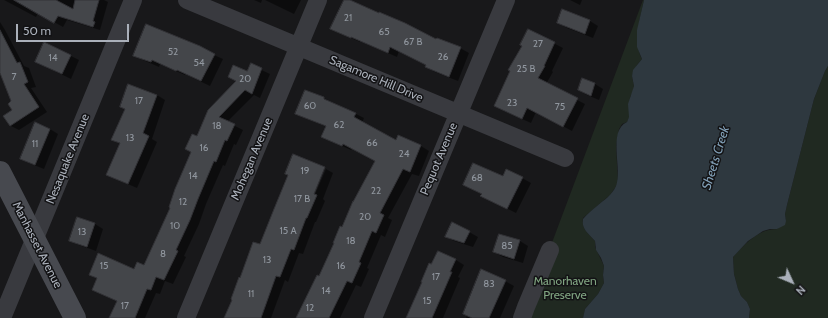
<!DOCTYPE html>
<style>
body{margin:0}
#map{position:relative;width:828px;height:318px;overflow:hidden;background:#18181a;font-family:Cabin,sans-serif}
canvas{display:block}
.north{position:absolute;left:772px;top:262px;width:40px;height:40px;-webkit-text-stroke:3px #131315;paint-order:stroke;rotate:134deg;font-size:11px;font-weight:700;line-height:16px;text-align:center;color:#aab0ba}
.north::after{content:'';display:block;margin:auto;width:14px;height:18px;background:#aab0ba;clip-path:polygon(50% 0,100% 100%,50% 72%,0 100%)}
.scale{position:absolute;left:16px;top:24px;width:113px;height:18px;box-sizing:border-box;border:2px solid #aab0ba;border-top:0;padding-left:5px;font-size:12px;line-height:14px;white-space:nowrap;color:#aab0ba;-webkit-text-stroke:3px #131315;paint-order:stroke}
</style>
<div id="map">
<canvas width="828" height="318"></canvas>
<div class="north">N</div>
<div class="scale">50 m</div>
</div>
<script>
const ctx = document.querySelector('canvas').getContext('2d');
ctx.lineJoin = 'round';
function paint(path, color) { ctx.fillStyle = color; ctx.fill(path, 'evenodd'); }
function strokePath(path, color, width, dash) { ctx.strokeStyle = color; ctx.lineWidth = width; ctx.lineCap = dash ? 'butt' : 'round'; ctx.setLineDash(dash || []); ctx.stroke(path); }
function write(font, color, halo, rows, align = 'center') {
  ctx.font = font + ' Cabin,sans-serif'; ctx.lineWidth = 3; ctx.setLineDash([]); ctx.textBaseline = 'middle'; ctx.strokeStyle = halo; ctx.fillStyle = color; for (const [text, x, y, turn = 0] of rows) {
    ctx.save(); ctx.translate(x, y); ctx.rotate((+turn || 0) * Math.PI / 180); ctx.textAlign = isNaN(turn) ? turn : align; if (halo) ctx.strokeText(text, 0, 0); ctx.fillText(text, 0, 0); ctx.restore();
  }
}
const green = new Path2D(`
 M643 0H644C640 18 633 42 642 59L637 65 632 76 634 86 633 92 630 97 629 118 627 122 622 124 619 129 616 146 618 182 615 188 610 195 583 218C581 229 589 234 595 241V247L604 266 603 275 604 283 598 294 585 309 583 318H522L550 248Z
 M828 66V318H749L750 309 747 302 741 296 738 289 734 274 733 257C745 244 758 229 777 229L786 221 785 214 787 205 814 99 825 71Z`);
const water = new Path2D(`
 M644 0H828V66L825 71 814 99 787 205 785 214 786 221 785 225 777 229H770L763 231 748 241 733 257 734 274 738 289 741 296 747 302 750 309 749 318H583L585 309 598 294 604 283 603 275 604 266 601 258 596 250 595 241C589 234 581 229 583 219 587 214 592 210 597 206 604 200 612 195 616 186 623 170 607 131 627 122L629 117 628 104 634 86 632 76 633 70 642 59 637 47V30Z`);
const shadow = new Path2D(`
 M4 0H104L108 2 100 30 67 20 63 27 38 13 36 17Z
 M254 0H262L261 3Z
 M265 0H301L294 14Z
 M345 0H348L437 41 460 48 469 53 458 81 435 72 426 67 427 65 399 51 397 57 360 41V42L340 33Z
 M570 0H582L580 5Z
 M563 11 590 21 598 26 593 38 567 28 558 23Z
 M0 22 5 30 24 66 29 68 36 87 31 88 47 112 19 130 11 126 4 116 13 110V102L0 72Z
 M528 30 563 48 552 71 553 72 546 84 585 104 572 131 536 112 531 123 504 111 495 106 523 46Z
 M135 55H214L223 59 210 86 185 74V75L160 64 159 67 143 60Z
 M71 56 79 60 71 79 36 62Z
 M251 65 270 74 260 98 254 95 227 122 243 130 236 145 234 144 225 166 223 165 206 204 199 224 184 256 186 257 173 284 165 281 160 294 156 293 145 318H111L118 302 94 290 145 266 171 208 192 152 197 137 248 72Z
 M583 79 595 84 603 89 599 100 587 95 579 90Z
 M157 95 165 100 152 139 157 142 137 188 116 179 121 144 113 139 126 109Z
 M324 98 332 103 356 114 364 118 362 123 397 141 399 136 421 146 429 151 419 176 412 174 388 218 392 220 385 237 381 235 367 268 369 269 361 287 356 285 340 318H297L320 277 343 228 376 161 352 148 351 150 331 141 327 127 305 118 296 114Z
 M35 124 50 129 58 134 44 169 29 163 21 158Z
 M294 156 312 198 313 199 326 169 333 173 323 199 325 201 316 222H315L303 254 299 253 288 282 285 280 271 318H225L233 299 240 279 261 246 289 175Z
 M503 177 522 178 531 183 516 213 490 200 483 194 464 185Z
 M78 218 95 224 103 229 96 251 79 245 70 240Z
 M453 223 478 237 473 247 454 241 446 237Z
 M500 235 520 241 528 246 523 263 503 257 494 252Z
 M438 252 456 260 464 265 458 277 460 278 443 318H406Z
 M505 281 514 286 500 318H466L467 316Z`);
const building = new Path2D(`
 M14 0H56L73 9 75 0H99L93 21 95 22 93 27 58 16 54 23Z
 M344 0H350L379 13V12L405 23 436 39 437 38 461 47 449 77 425 67 426 65 390 47 388 53 351 37V38L330 29Z
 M562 9 590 20 585 34 557 23Z
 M146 24 200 46 215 54 201 81 177 70 176 71 152 60 151 62 133 56Z
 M528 29 555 42 544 66H545L538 78 578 98 563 127 527 108 522 119 494 106 510 71 508 70 522 46 520 45Z
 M0 30 17 63 20 62 28 82 24 84 39 107 10 126 3 116 12 110 8 104 11 101 0 73Z
 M44 42 71 55 62 74 35 62Z
 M251 63 262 68 252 94 245 90 219 117 235 124 227 141 225 140 216 162 214 161 198 199 190 220 176 250 178 251 164 280 156 277 151 290 147 289 135 318H109L117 301 92 290 97 278 89 275 98 253 134 269 137 262 144 265 170 208 169 207 175 189 191 152 185 149 192 134 197 136 208 110 236 81 228 77 233 65 247 71Z
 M582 78 595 83 591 96 578 90Z
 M128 84 157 95 143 133 149 136 128 184 106 175 120 143 111 140 125 109 120 107Z
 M305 90 324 97V99L356 113 354 117 396 140 398 135 421 145 410 172 403 169 380 213 384 215 376 233 372 231 359 262 361 263 352 283 347 281 329 318H296L317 275 319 276 334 243H333L340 226 342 227 353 201V202L375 161 343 144 342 146 321 137 326 126 295 114Z
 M35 122 50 129 35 165 20 159Z
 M293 154 325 167 314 194 317 195 307 218H306L294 250 291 249 280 277 276 276 261 318H224L232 300 231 299 239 277 240 278 253 242 260 244 274 209 288 175 285 174Z
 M473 163 503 176 506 169 523 177 507 209 480 196 482 194 463 185Z
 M77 217 95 223 87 247 69 241Z
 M452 222 470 231 464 243 445 237Z
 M499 234 520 240 514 259 493 252Z
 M438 251 456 259 450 272H452L432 318H406L422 282H421L429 263 431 264Z
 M481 269 506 280 489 318H472L463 314Z`);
const street = new Path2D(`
 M187 0 565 158
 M2 318 133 0
 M186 318 318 0
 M373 318 506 0
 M522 318 526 307 550 250`);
const secondary = new Path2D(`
 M0 172 75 318`);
const numberNames = [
 ["21",348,18],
 ["65",384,32],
 ["67 B",413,42],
 ["27",538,44],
 ["52",173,52],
 ["26",443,57],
 ["14",53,58],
 ["54",199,63],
 ["25 B",526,69],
 ["7",14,77],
 ["20",245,79],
 ["17",139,101],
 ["23",512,103],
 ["60",310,106],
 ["75",560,107],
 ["62",339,125],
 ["18",217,126],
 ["13",130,138],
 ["66",372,143],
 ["11",35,144],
 ["16",204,148],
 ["24",404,154],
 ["19",305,171],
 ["14",193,176],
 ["68",477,178],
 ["22",376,191],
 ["17 B",302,199],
 ["12",183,202],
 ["20",365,217],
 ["10",175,226],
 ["15 A",288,231],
 ["13",82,232],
 ["18",351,241],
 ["85",507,246],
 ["8",163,254],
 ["13",267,260],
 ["15",104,266],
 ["16",341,266],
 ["17",436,277],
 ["83",489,284],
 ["14",326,291],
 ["11",251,294],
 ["15",427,301],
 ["17",125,306],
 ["12",310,308]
];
const streetNames = [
 ["Sagamore Hill Drive",376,79,23],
 ["Nesaquake Avenue",68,159,-68],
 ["Mohegan Avenue",252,159,-67],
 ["Pequot Avenue",439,159,-67],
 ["Manhasset Avenue",37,245,63]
];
const parkNames = [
 ["Manorhaven",565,281],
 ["Preserve",565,295]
];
const waterNames = [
 ["Sheets Creek",716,158,-73]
];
paint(green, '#202921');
paint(water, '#2e383f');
paint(shadow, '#0007');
paint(building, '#44464a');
strokePath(building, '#323236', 1);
strokePath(street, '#393a3f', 18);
strokePath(secondary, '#47494f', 22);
write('10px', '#90969e', null, numberNames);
write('12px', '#aab0ba', '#131315', streetNames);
write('12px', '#81a582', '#131315', parkNames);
write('italic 13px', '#819fb6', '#131315', waterNames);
</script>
